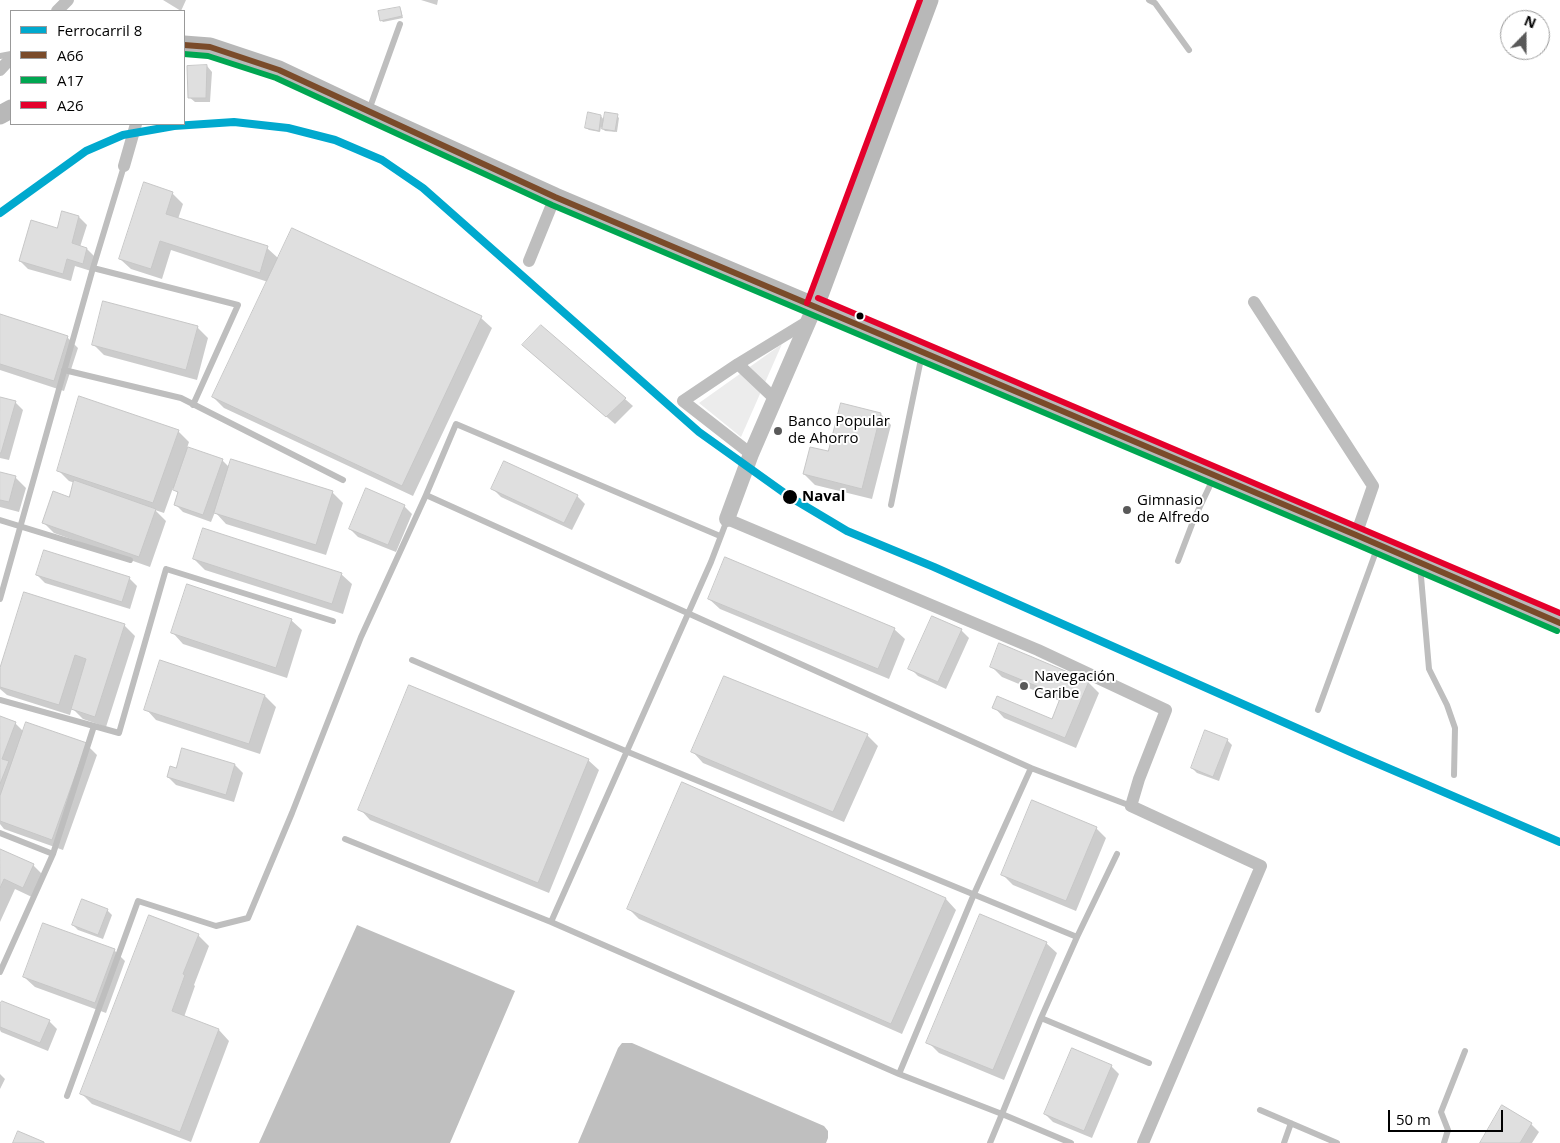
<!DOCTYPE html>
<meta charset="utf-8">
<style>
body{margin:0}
#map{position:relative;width:1560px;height:1143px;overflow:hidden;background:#fff;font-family:"Open Sans",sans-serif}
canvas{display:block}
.legend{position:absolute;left:10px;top:10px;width:175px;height:115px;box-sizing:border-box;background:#fff;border:1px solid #999;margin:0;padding:6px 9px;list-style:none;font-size:15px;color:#000}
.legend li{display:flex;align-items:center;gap:10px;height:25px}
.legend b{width:25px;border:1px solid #999}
.north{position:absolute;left:1500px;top:10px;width:50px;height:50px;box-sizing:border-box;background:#fff;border:1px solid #999;border-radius:50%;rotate:22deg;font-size:14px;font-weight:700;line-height:20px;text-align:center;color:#000}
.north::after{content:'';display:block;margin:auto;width:18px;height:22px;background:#595959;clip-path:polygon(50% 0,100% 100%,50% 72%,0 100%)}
.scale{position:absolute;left:1388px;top:1110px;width:115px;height:22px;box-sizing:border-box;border:2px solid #000;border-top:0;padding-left:6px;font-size:15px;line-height:18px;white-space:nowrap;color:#000;-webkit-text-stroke:4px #fff;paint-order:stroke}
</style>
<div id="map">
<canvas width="1560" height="1143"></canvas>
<ul class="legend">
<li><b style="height:6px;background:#00a9ce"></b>Ferrocarril 8</li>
<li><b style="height:6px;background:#7a4b2a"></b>A66</li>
<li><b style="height:6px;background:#00a651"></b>A17</li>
<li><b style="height:6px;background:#e4002b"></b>A26</li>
</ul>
<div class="north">N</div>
<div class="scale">50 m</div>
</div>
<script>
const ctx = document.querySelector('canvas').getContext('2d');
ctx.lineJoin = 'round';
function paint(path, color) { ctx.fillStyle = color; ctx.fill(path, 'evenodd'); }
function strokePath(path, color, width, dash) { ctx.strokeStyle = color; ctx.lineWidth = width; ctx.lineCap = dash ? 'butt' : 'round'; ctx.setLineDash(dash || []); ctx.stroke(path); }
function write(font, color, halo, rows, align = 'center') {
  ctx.font = font + ' "Open Sans",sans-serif'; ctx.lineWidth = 4; ctx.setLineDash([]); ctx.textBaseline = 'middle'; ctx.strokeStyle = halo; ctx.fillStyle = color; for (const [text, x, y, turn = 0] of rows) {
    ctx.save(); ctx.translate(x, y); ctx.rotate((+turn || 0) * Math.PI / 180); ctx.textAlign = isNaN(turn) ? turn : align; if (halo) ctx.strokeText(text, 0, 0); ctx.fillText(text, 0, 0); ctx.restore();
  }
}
const green = new Path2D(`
 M782 344 741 437 699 403Z`);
const water = new Path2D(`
 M357 925 515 991 450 1143H259Z
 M622 1043H632L824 1126 828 1131V1138L826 1143H578L618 1048Z`);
const shadow = new Path2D(`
 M163 0H186L181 11Z
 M421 0H438L437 5Z
 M399 8 401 10 403 18 383 22 381 20Z
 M207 66 212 72 210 102H195L189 97Z
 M601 116 604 120 617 116 619 118 617 132 605 131 601 127 600 132 589 130 586 128Z
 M172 193 183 204 178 219 267 248 278 258 481 318 492 328 413 496 224 408 213 397 268 282 171 250 162 279 131 269 120 259Z
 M63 212 79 217 87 225 80 247 87 249 95 257 91 271 75 266 71 281 28 269 20 261 58 229Z
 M0 316 67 337 78 348 64 391 0 370Z
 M197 327 208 338 197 380 104 355 93 344Z
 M532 353 625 399 633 406 615 424Z
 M0 398 15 402 23 410 9 460 0 458Z
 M881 414 891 425 872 499 815 485 804 474Z
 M178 431 189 442 187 448 222 460 230 468 332 492 343 503 326 555 226 524 215 512 211 522 183 512 175 504 179 494 173 488 164 513 155 510 166 521 150 567 54 533 43 522 69 499 75 483 69 481 58 470Z
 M0 473 15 477 26 488 19 512 0 507Z
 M493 489 577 496 585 504 572 530 501 497Z
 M404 506 412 514 396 552 358 537 350 529Z
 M194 559 341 574 352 584 343 614 205 570Z
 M37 575 129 578 137 586 130 609 45 583Z
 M709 599 894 629 905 639 889 679 720 609Z
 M291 620 302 630 287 678 183 644 173 633Z
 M124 625 135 636 106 727 83 719 72 708 70 715 7 695 0 689V672Z
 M961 630 969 638 946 689 918 676 910 668Z
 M161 662 265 696 276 707 260 754 156 720 146 709Z
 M991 666 1088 682 1099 693 1076 748 1004 718 994 707 1052 720 1060 701 1002 677Z
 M0 718 15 723 24 732 86 744 97 755 63 850 4 829 0 824Z
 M867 735 878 746 844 822 703 763 693 752Z
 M1227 740 1232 745 1219 781 1197 773 1192 768Z
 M588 760 599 770 549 893 370 820 360 809Z
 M235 765 243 773 234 802 176 785 168 777Z
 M1096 828 1106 838 1076 911 1013 885 1003 875Z
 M0 850 33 865 44 876 34 898 15 889 0 922Z
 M946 899 956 910 902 1034 639 919 628 908Z
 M107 910 112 915 103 939 78 930 73 925Z
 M198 935 209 946 194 985 195 986 184 1017 219 1030 229 1041 191 1142 92 1104 82 1094Z
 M1046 943 1057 953 1004 1080 939 1053 928 1042Z
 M114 950 125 961 106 1013 35 987 24 977Z
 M0 1008 49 1021 57 1029 48 1051 1 1032 0 1030Z
 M1111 1066 1119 1074 1092 1138 1053 1122 1045 1114Z
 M0 1074 5 1079 0 1089Z
 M1531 1124 1539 1132 1532 1143H1481Z`);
const building = new Path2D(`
 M400 7 402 16 380 21 378 11Z
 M207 65 206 98H188L187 66Z
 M588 112 601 115 599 131 585 128Z
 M605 112 618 114 615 131 602 129Z
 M144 182 173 192 166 214 268 246 260 273 160 241 151 269 119 259Z
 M62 211 79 216 72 243 87 248 83 264 67 259 63 274 19 261 31 220 57 228Z
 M292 228 482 316 402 486 212 397Z
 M103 301 198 326 186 370 92 345Z
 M0 314 68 336 54 381 0 364Z
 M541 325 626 398 606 417 522 345Z
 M79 396 179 430 153 503 57 471Z
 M0 397 16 401 1 453H0Z
 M841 403 881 413 862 489 803 474 810 447 828 451Z
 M188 447 223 459 203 515 174 505 178 492 173 490Z
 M231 459 333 491 316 545 214 513Z
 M504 461 578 495 564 523 491 489Z
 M0 472 16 476 9 502 0 500Z
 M74 480 156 509 139 557 42 523 53 491 69 497Z
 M366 488 405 505 388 545 349 529Z
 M203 528 342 573 332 604 193 559Z
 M44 550 130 577 122 602 36 575Z
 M725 557 895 628 878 669 708 599Z
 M187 584 292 619 276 668 171 633Z
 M24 592 125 624 95 717 71 709 86 659 75 655 59 705 0 687V668Z
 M932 616 962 629 938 682 908 669Z
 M999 643 1089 681 1065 738 992 708 997 696 1052 719 1061 696 990 667Z
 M160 660 265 695 249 744 144 710Z
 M724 676 868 734 833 812 691 752Z
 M409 685 589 759 538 883 358 810Z
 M0 716 16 722 2 759 9 761 0 784Z
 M26 722 87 743 52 840 0 821V796Z
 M1205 730 1228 739 1213 777 1191 768Z
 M182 748 235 764 226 795 167 777 170 766 176 768Z
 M682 782 946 898 891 1024 627 909Z
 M1032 800 1097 827 1066 901 1001 875Z
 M0 849 34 864 23 888 4 879 0 888Z
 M82 899 108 909 98 935 72 925Z
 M980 914 1047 942 993 1070 926 1043Z
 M149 915 199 934 183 974 185 975 172 1011 219 1029 180 1132 80 1094Z
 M43 923 115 949 95 1003 23 977Z
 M2 1001 50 1020 40 1043 0 1027V1004Z
 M1072 1048 1112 1065 1084 1131 1044 1114Z
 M1502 1105 1532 1123 1520 1143H1480Z
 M18 1131 44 1142V1143H13Z`);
const service = new Path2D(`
 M1149 0 1155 3 1189 50
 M0 56 11 54
 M369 110 400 24
 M93 268 238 305 193 405
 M64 370 181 398 343 480
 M426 495 456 424 720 536
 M891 505 922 354
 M0 520 130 560
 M1178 561 1194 519 1214 477
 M1420 565 1429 669 1447 705 1455 728 1454 775
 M0 599 93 268 124 166
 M412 660 628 752 1077 937
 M0 700 94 726 53 854
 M1318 710 1378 546
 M94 726 119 733 166 569 333 621
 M0 833 53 854 0 972
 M345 839 551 922 899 1074 1002 1114 1041 1018
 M1117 854 1077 937 1041 1018 1149 1063
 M551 922 711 562 727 520
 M899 1074 974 894 1031 768
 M67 1096 138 901 216 926 248 918 292 813 361 637 426 495 1031 768 1131 806
 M1260 1110 1337 1143
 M990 1143 1002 1114 1071 1143
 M1284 1143 1291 1123
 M1444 1143 1448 1130 1441 1112 1465 1051`);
const minor = new Path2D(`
 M57 11 68 0
 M0 70 11 58
 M124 166 136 124
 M529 261 555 197
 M1254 302 1373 486 1356 535
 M738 364 775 399
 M751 454 683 401 738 364 810 320
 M727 519 1038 650 1166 710 1139 779 1131 806 1261 866 1143 1143`);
const tertiary = new Path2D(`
 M727 519 751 454 815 306`);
const secondary = new Path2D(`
 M184 45 210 47 279 70 368 112 555 197 1356 535 1560 623
 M0 115 11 109
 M815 306 929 0`);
const bus1 = new Path2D(`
 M184 45 210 47 279 70 555 197 1356 535 1560 623`);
const bus2 = new Path2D(`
 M184 54 208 56 276 78 552 205 1353 543 1557 631`);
const bus3 = new Path2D(`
 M818 298 1560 613
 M807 303 920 0`);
const rail1 = new Path2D(`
 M0 213 86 151 123 135 174 126 234 122 288 128 335 140 382 160 423 188 699 432 790 497 847 531 934 567 1353 753 1560 842`);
const markers = [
 [860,316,4.5,"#000"],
 [778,431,5,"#595959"],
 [790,497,8,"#000"],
 [1127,510,5,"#595959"],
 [1024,686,5,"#595959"]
];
const poiNames = [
 ["Banco Popular",788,422],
 ["de Ahorro",788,439],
 ["Gimnasio",1137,501],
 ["de Alfredo",1137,518],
 ["Navegación",1034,677],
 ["Caribe",1034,694]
];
const stopNames = [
 ["Naval",802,497]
];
paint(green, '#ececec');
paint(water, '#bfbfbf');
paint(shadow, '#0003');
paint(building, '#dfdfdf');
strokePath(building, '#c7c7c7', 1);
strokePath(service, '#bebebe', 6);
strokePath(minor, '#bebebe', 12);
strokePath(tertiary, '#bebebe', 16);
strokePath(secondary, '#b8b8b8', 19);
strokePath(bus1, '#7a4b2a', 6);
strokePath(bus2, '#00a651', 6);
strokePath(bus3, '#e4002b', 6);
strokePath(rail1, '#00a9ce', 8);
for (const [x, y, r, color] of markers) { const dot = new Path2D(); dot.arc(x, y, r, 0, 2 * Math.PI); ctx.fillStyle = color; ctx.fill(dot); strokePath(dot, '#fff', 2); }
write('15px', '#000', '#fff', poiNames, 'left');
write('bold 15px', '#000', '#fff', stopNames, 'left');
</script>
